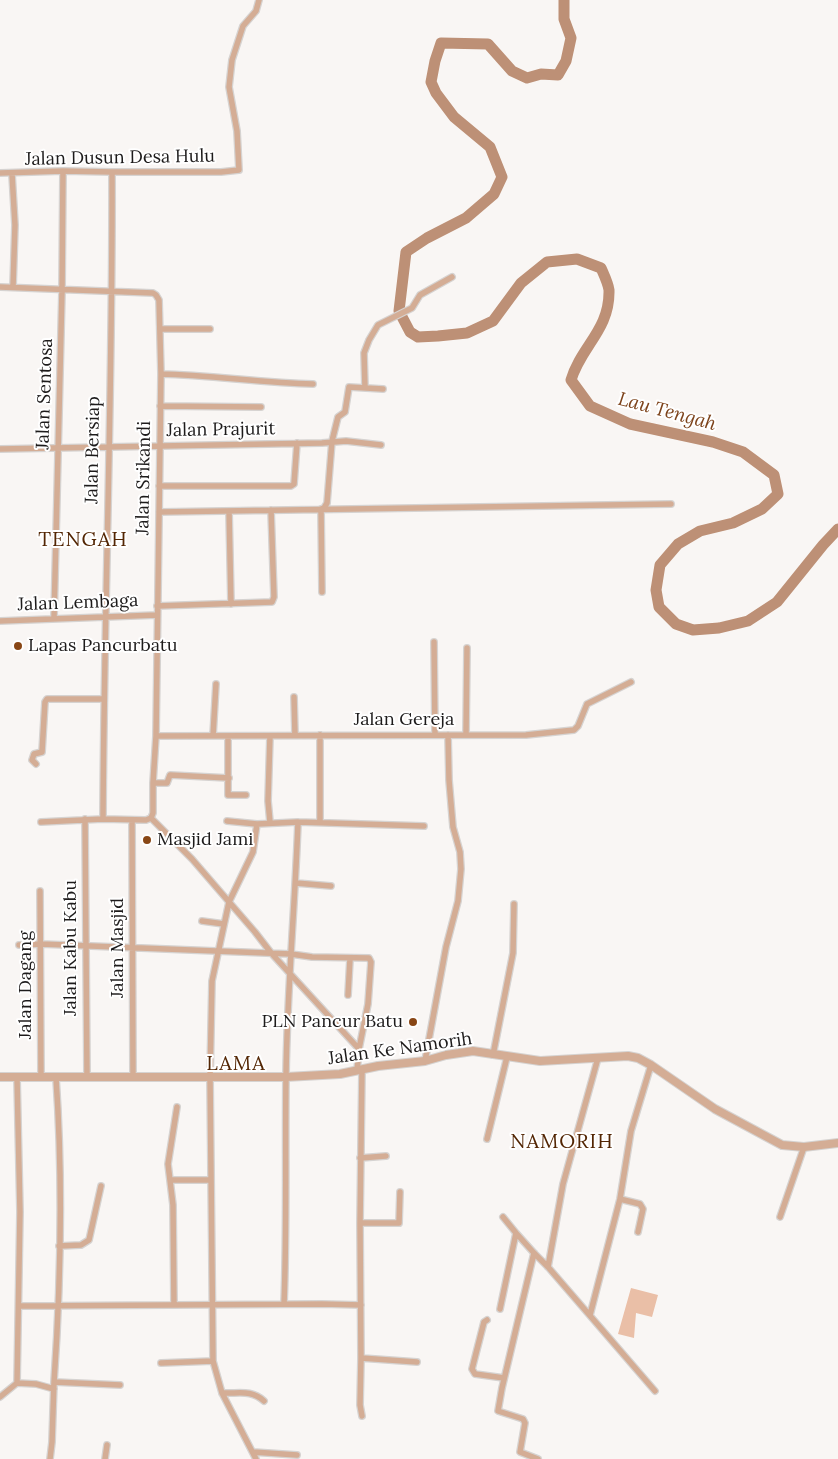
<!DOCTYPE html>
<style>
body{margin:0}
canvas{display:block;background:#f9f6f4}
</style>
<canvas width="838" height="1459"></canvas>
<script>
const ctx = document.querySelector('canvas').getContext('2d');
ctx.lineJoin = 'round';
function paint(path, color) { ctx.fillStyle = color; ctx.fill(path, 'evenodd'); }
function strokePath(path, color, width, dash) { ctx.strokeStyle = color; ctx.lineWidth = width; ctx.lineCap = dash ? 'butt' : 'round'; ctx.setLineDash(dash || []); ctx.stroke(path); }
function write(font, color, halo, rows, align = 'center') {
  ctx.font = font + ' Lora,serif'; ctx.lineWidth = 4; ctx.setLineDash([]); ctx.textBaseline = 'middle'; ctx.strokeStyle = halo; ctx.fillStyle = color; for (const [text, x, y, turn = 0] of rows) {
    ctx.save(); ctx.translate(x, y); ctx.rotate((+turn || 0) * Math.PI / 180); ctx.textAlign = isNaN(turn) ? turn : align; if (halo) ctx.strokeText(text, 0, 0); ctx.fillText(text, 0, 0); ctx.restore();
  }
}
const green = new Path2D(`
 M631 1288 658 1295 652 1317 636 1313 634 1338 618 1334Z`);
const river = new Path2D(`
 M564 0V19L571 38 566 61 558 75 541 74 527 78 512 71 488 44 441 43 435 61 431 82 436 93 454 117 490 147 502 177 494 194 466 218 427 238 406 252 399 311 410 332 418 337 438 336 467 333 493 321 521 283 547 262 577 259 601 268C604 275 608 283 609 290 610 330 581 346 571 380L590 406 630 424 713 442 743 452 774 475 778 494 762 509 733 523 700 531 678 544 660 565 656 590 659 607 676 624 693 630 719 628 748 621 777 602 823 545 838 529`);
const minor = new Path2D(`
 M0 173 63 171 112 172H221L239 170 237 131 229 87 232 60 243 26 256 11 259 0
 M12 174 15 225 13 287
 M0 287 153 293 156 295 159 300 161 374 156 736 153 783V813L151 818
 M161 329H210
 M161 374C212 375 262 383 313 384
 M365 388 364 353 369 340 378 325 412 308 420 295 452 277
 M160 406 261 407
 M0 449 322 443 346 441 381 445
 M159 486H291L294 484 297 443
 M321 509 324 508 327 503 332 441 338 417 345 412 349 387 383 389
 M321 509 322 592
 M229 511 231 604
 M159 512 671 504
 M157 606 272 602 274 597 271 510
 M54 618 62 291 63 171
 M0 621 157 615
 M434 642 435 735
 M294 697 295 735
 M466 735 467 648
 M156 736 526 735 574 730 578 726 587 704 631 682
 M213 736 216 684
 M228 736V795H246
 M270 736 268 801 270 822
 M36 764 32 760 34 754 42 752 45 702 47 699H103
 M153 783H167L170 775 229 778
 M85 819 87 1077
 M103 819C104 603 113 388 112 172
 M132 820 133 1076
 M227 821 257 824 298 822 424 826
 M41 822 103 819 146 820 151 818 192 859 255 932 272 954 359 1049
 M320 822V735
 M296 883 331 886
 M40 891 41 1078
 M202 921 224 924
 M19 945 41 944 291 954 312 957 369 958 371 962 368 1004 359 1049 357 1071
 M348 995 350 959
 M493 1055 513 953 514 904
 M425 1061 446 947 458 901 461 869 460 852 453 827 449 780 448 735
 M362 1070 360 1223 361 1358 417 1362
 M17 1078 20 1212 17 1383
 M56 1078C63 1179 61 1281 54 1382L120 1385
 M487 1139 507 1057
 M360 1158 386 1156
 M171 1180H211
 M620 1199 640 1204 643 1209 638 1232
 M503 1217 516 1233
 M780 1217 804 1147
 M360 1223H399L400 1192
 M59 1246 81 1245 89 1240 101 1186
 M534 1253 502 1388 498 1411 523 1419 525 1423 520 1452 538 1459
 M548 1267 563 1184 598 1058
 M284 1304C287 1228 285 1152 286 1076 287 991 295 907 298 822
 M174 1305 173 1205 168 1164 177 1107
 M19 1306 322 1304 361 1305
 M500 1309 516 1233 534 1253 548 1267 655 1391
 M590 1315 620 1199 631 1131 651 1065
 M487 1320 484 1322 472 1369 475 1374 504 1378
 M361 1358 360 1405 362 1416
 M161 1363 213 1361
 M222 1393C238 1394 251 1389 264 1401
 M0 1397 17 1383 36 1384 54 1389
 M253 1452 297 1455
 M50 1459 52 1442 54 1382
 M105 1459 107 1445
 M256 1459 222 1393 213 1361 210 1077 212 981 229 902 253 852 257 824`);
const tertiary = new Path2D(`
 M0 1077H286L340 1074 378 1066 425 1061 446 1055 473 1051 540 1061 628 1056 638 1058 651 1065 715 1109 782 1145 804 1147 838 1143`);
const markers = [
 [18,646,5,"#884615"],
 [147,840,5,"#884615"],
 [413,1022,5,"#884615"]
];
const streetNames = [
 ["Jalan Dusun Desa Hulu",120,158,-1],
 ["Jalan Sentosa",45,394,-88],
 ["Jalan Prajurit",221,430,-1],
 ["Jalan Bersiap",93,450,-89],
 ["Jalan Srikandi",144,478,-89],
 ["Jalan Lembaga",78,603,-2],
 ["Jalan Gereja",404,720],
 ["Jalan Kabu Kabu",71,948,-90],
 ["Jalan Masjid",118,948,-90],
 ["Jalan Dagang",26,985,-90],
 ["Jalan Ke Namorih",400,1049,-8]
];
const poiNames = [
 ["Lapas Pancurbatu",28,646],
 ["Masjid Jami",157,840],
 ["PLN Pancur Batu",403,1022,"right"]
];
const waterNames = [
 ["Lau Tengah",667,412,15]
];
const quarterNames = [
 ["TENGAH",83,540],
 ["LAMA",236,1064],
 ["NAMORIH",562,1142]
];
paint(green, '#eabfa7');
strokePath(river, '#bd9076', 11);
strokePath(minor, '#d6d3d1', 8);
strokePath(tertiary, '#d6d3d1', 10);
strokePath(minor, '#d4ad95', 5.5);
strokePath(tertiary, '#d4ad95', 8);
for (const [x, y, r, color] of markers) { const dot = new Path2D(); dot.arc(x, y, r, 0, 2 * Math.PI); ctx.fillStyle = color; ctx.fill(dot); strokePath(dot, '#fff', 2); }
write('18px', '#1d1b1b', '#fff', streetNames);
write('18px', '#1d1b1b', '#fff', poiNames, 'left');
write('italic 19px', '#7d431b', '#fff', waterNames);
ctx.letterSpacing = '1px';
write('20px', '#532604', '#fff', quarterNames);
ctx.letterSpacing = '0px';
</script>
